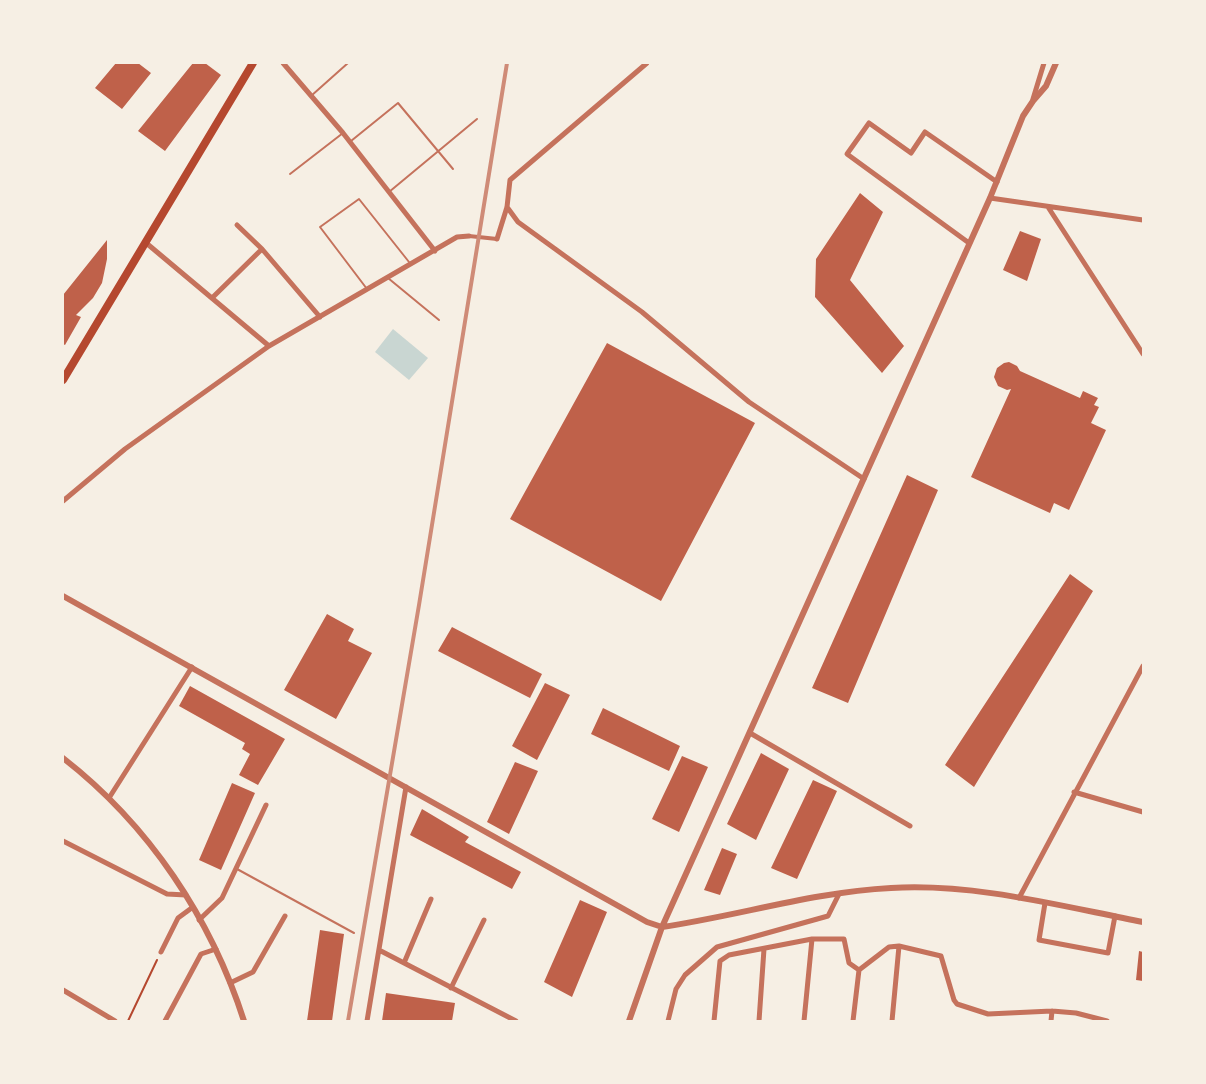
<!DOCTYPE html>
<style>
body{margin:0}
#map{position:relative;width:1206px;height:1084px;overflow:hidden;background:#f6efe4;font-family:Ubuntu,sans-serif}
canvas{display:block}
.frame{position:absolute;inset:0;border:64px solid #f6efe4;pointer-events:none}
</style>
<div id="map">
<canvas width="1206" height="1084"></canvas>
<div class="frame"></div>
</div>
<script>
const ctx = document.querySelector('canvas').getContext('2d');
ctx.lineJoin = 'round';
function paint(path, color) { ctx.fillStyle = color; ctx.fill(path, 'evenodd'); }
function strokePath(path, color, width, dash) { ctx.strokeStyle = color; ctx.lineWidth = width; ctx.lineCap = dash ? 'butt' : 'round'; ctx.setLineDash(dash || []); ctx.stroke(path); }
const water = new Path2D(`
 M393 329 428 358 409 380 375 352Z`);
const building = new Path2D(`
 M116 63H138L151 73 122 109 95 88Z
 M193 63H205L221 75 165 151 138 131Z
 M860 193 883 212 850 280 904 346 882 373 815 297 816 259Z
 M1020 231 1041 239 1027 281 1003 270Z
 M107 240V259L102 283 93 298 76 315 81 317 65 345 63 344V295Z
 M607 343 755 423 661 601 510 519Z
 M1009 362 1017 366 1020 371 1080 398 1083 391 1098 398 1094 405 1099 407 1091 423 1106 430 1069 510 1054 503 1050 513 971 477 1011 389 1007 390 998 386 994 377 997 368 1004 363Z
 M907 475 938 490 848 703 812 688Z
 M1070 574 1093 591 974 787 945 765Z
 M327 614 354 629 348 641 372 653 336 719 284 690Z
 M452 627 542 674 530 698 438 651Z
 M545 683 570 695 537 760 512 746Z
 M190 686 285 739 258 785 239 775 250 754 242 749 245 743 179 706Z
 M603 708 680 746 669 771 591 734Z
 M761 753 789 769 756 840 727 824Z
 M682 756 708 767 679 832 652 819Z
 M515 762 538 771 509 834 487 822Z
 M813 780 837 791 797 879 771 868Z
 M232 783 255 793 221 870 199 860Z
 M422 809 469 837 465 842 521 872 512 889 410 835Z
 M722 848 737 854 720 895 704 890Z
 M580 900 607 912 572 997 544 982Z
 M320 930 344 934 332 1021H307Z
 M1139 951 1143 952V981L1136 980Z
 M386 993 455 1003 452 1021H382Z`);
const path = new Path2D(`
 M128 1021 157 960`);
const service = new Path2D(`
 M311 96 348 63
 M351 141 398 103 453 169
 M290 174 343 133
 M389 192 477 119
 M388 278 439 320
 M367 289 320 227 359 199 409 262
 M237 869 354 933`);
const pedestrian = new Path2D(`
 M469 236 497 239`);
const minor = new Path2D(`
 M283 63 343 133 435 251
 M1033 99 1044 63
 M990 198 1143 220
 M507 207 518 222 642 312 749 402 864 479
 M1048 207 1143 354
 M237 225 262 249
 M497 239 507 207 510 180 647 63
 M145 242 269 346
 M969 243 847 154 869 123 911 153 925 132 997 182
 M212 298 262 249 320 317
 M63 501 125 449 269 346 457 237 469 236
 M750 733 910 826
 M1074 792 1143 812
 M109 798 192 667
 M63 841 167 894 186 895
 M1019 898 1143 666
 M1045 903 1039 940 1108 953 1115 916
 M199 920 222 898 266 805
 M379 950 516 1021
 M161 952 178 918 193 907
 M404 963 431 899
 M230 983 253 972 285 916
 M451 988 484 920
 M63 990 115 1021
 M165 1021 201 954 216 949
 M367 1021 406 787
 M668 1021 676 989 685 975 717 947 828 916 839 894
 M714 1021 720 961 729 955 812 939H844L849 963 859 970
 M759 1021 764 949
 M804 1021 812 939
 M853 1021 859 970 889 947 899 946 941 956 954 1000 957 1004 988 1014 1052 1011 1076 1013 1107 1021
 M892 1021 899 946
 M1051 1021 1052 1011`);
const tertiary = new Path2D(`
 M63 596 647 922 662 927C738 916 813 892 891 888 975 883 1060 906 1143 922
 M63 758C149 825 211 918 244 1021
 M629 1021 662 927 990 198 1023 116 1033 101 1046 86 1056 63`);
const primary = new Path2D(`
 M63 380 253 63`);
const rail = new Path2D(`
 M348 1021 419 605 507 63`);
paint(water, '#c9d6d2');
paint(building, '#bf614a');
strokePath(path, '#b5482f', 2);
strokePath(service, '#c5725c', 2);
strokePath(pedestrian, '#c5725c', 4);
strokePath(minor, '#c5725c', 5);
strokePath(tertiary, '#c5725c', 6);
strokePath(primary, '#b5482f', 8);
strokePath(rail, '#cf8b77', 4);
</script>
